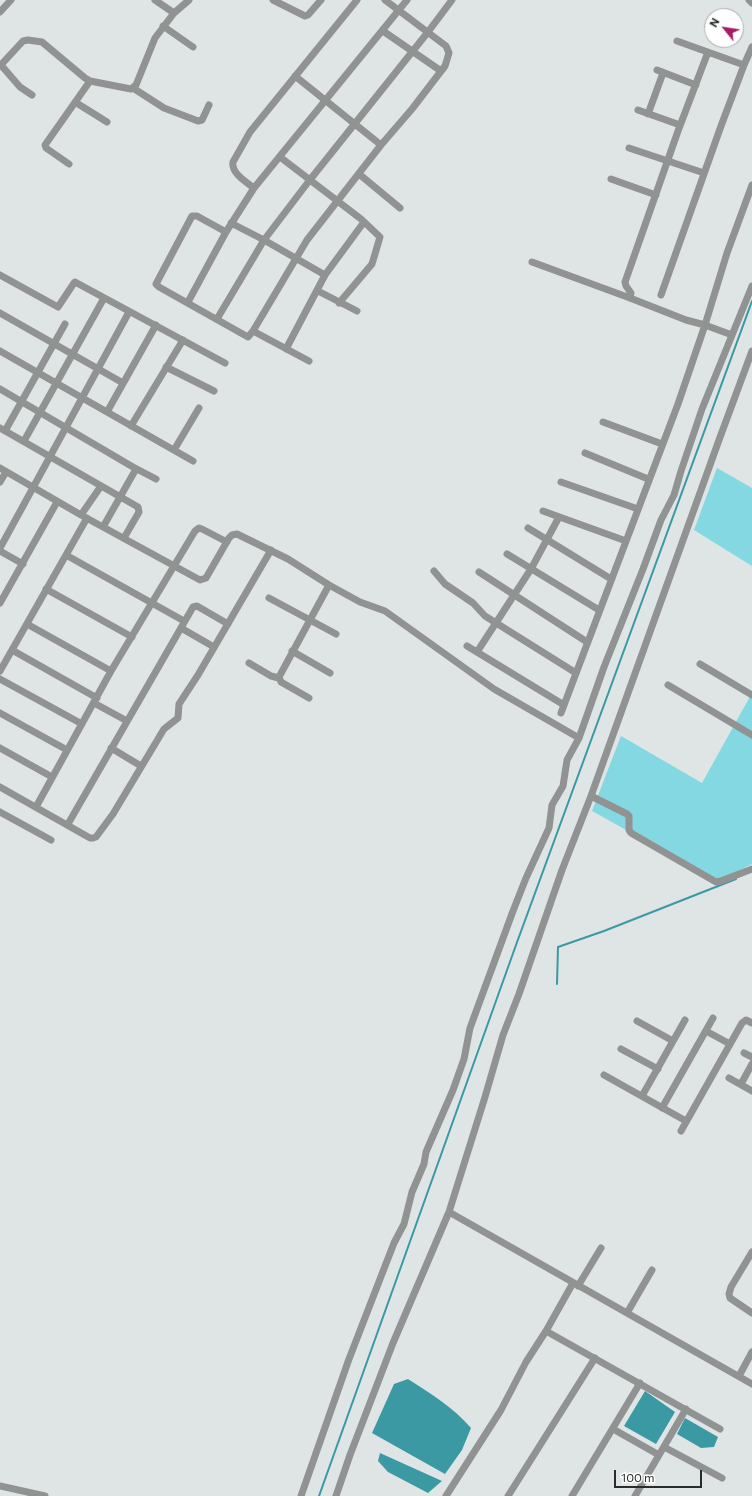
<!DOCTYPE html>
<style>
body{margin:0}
#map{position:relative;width:752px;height:1496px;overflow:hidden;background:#dfe5e5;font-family:Commissioner,sans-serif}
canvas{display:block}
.north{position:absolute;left:704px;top:8px;width:40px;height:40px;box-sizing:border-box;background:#fff;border:1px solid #aaabab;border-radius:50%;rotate:300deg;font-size:11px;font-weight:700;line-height:16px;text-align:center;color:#2a2c2c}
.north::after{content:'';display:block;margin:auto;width:14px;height:18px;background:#a61d64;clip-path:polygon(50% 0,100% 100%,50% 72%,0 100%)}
.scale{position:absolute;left:614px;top:1470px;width:88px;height:18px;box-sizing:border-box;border:2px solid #2a2c2c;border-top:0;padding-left:5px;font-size:12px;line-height:14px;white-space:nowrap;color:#2a2c2c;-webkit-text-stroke:3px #fff;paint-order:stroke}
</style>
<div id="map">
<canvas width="752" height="1496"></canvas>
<div class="north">N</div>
<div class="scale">100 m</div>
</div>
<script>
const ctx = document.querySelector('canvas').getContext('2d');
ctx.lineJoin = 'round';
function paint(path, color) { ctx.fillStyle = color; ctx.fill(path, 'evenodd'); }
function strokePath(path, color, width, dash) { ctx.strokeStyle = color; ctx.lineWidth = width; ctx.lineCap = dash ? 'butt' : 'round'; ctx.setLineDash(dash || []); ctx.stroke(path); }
const green = new Path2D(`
 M717 468 752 488V566L694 530Z
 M752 693V864L718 881 592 811 621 736 702 783Z`);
const water = new Path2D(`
 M408 1379C431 1394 453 1407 471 1428L462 1450 445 1474 372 1433 394 1384Z
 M645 1391 675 1412 656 1444 624 1426Z
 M685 1418 718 1437 714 1447 701 1448 677 1434Z
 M380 1453 442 1481 428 1493 388 1472 378 1461Z`);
const stream = new Path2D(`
 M557 984 558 947 604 931 736 879
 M319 1496 516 945 752 301`);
const minor = new Path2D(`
 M155 0 174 13
 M273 0 305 16 308 15 321 0
 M749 0 752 3
 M0 12 11 0
 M163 26 193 47
 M383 31 441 71
 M677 41 744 65
 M1 65 20 87 32 95
 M0 66 23 41 28 40 42 42 85 78 90 81 131 89 136 85 155 38 174 13 189 0
 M657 70 696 85
 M295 76 381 145
 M133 88 164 108 198 121 202 120 209 105
 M75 102 107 122
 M638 110 680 125
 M648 114 663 73
 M629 148 704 173
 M280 157 361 219 380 237 372 264 339 303
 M69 164 46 148 45 145 90 81
 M359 174 400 208
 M611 179 656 195
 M254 188C246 182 231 173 233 162L250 132 357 0
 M231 223 264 240 325 275
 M226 232 197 216H192L156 284 159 287 248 337 253 331 307 240 381 145 412 109 445 66 449 53 446 46 385 0
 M532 262 630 298 686 320 705 325 732 335
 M0 275 58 307 74 283 75 282 225 363
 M318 291 357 311
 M661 295 721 126 744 65 752 47
 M630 298 631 293 626 286 625 282 678 131 708 52
 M188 302 226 232 254 188 407 0
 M0 313 123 383
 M217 319 264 240 309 181 428 32 452 0
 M253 331 309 361
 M286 349 325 275 364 222
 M0 351 193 461
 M166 367 214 391
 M0 389 133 467 156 479
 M107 412 156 325
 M603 422 662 444
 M131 426 183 340
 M0 428 138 507 139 512 124 538
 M5 431 65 324
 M24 441 104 298
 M174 450 199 408
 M585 453 648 479
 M0 468 81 515 200 580 206 578 229 538 232 535 237 534 288 559 329 585 360 602 385 611 494 689 579 738
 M0 482 6 472
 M561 482 638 509
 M543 511 626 541
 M81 515 101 486
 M103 527 136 469
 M528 528 611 579
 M0 548 129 312
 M0 551 23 564
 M507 554 599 610
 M66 555 184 621
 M434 571 445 584 473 603 485 616 576 673
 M479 572 587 642
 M46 589 132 637
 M269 598 336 634
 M0 603 57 502
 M27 624 111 671
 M181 628 214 647
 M467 646 564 705
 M12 650 97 698
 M292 651 330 673
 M477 652 531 569 559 517
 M249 663 271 676 279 678
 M700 664 752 695
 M0 671 87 518
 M0 679 82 724
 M668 685 752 735
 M309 698 281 682 279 677 329 585
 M94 703 127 721
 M0 713 67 750
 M561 713 678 404 705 325 727 253 752 185
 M0 748 52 777
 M111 748 141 766
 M0 787 90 838H93L96 837 113 814 164 729 178 718 179 704 198 675 271 550
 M591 796 627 814 629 816V830L631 833 716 882 721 881 752 869
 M36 807 111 671 195 531 199 528 202 529 227 542
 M0 812 51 840
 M68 824 193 607 197 606 228 624
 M637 1021 673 1041
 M706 1031 730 1044
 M621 1049 658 1069
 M744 1053 752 1057
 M604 1075 686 1121
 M729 1078 752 1091
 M741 1084 752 1064
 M642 1096 685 1020
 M662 1108 713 1018
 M681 1131 742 1023 746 1020 752 1023
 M449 1212 752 1384
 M752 1252 731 1287 729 1294 730 1298 752 1313
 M578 1286 601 1248
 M627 1313 652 1270
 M546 1331 720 1429
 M739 1376 752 1352
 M613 1429 659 1455
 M664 1447 722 1478
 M0 1486 45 1496
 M301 1496 349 1359 394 1243 404 1224 412 1192 424 1164 426 1152 453 1090 464 1059 470 1028 513 911 526 878 549 828 552 805 563 786 567 760 579 738 604 667 643 569 661 520 674 495 681 471 702 409 752 286
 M336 1496 350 1455 393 1343 449 1212 485 1097 503 1035 519 994 562 870 591 796 719 440 752 351
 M446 1496 501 1410 526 1362 546 1331 573 1283
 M508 1496 595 1358
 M572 1496 640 1383
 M635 1496 686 1409`);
paint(green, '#83d8e2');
paint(water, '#3b99a4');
strokePath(stream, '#3b99a4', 2);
strokePath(minor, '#919393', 7);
</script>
